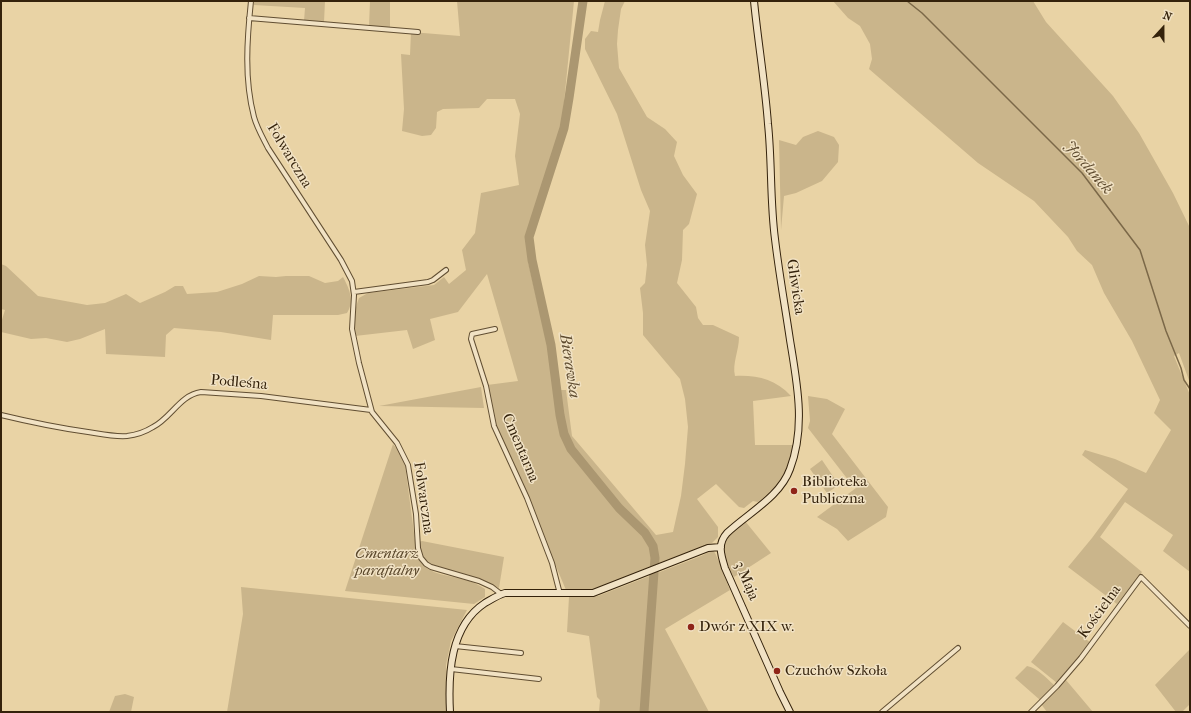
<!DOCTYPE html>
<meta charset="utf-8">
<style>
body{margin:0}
#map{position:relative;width:1191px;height:713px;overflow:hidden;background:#e9d3a5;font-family:"IM FELL French Canon",serif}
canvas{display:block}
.frame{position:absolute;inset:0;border:2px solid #34220b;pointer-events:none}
.north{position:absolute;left:1143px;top:8px;width:40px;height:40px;-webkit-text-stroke:3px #f1e2c4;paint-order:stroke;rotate:21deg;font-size:11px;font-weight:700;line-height:16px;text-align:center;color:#34220b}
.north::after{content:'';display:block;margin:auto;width:14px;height:18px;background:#34220b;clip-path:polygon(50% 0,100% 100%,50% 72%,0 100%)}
</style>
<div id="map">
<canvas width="1191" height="713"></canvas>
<div class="frame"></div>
<div class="north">N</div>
</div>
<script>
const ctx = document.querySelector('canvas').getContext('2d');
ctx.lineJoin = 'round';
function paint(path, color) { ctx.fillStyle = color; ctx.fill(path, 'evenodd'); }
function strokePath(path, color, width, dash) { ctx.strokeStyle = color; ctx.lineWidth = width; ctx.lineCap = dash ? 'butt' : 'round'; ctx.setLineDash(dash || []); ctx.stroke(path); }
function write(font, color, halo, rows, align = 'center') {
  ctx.font = font + ' "IM FELL French Canon",serif'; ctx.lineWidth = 3; ctx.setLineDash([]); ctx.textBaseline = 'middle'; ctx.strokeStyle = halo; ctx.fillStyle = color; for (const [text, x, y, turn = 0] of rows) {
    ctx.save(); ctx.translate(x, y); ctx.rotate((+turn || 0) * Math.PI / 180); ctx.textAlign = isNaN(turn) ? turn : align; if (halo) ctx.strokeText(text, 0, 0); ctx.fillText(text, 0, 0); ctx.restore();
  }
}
const green = new Path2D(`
 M254 1H325L324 22 304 21 305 8 254 5Z
 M370 1H390V27L369 26Z
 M457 1H574L562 123 529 229 528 262 550 356 553 390H566L572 436 656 535 673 532 681 496 685 464 688 427 685 399 680 379 643 335V313L640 288 645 283 647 265 645 245 650 211 641 190 617 114 585 49V39L591 31 598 32 600 20 605 1H625L621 9 618 30 617 44 619 68 647 117 665 129 677 142 674 156 683 175 697 194 689 224 683 230 682 260 677 283 696 307 698 318 703 325H713L739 337C739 351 732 363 735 376 757 375 775 379 791 396L753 401 755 445H793C787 474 781 484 758 502L753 501 744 508 739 507 716 484 697 499 718 527V537L712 543 591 590H566L496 425C493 411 492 399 487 385L518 381 487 274 458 312 430 319 435 340 413 349 407 330 355 336C353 322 354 311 359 298L368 293 434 285 444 277 449 284 466 270 462 250 475 233 481 193 519 185 515 156 520 114 515 99H487L479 108 443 109 437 112 436 128 431 135 422 136 402 131 404 109 401 54 410 55 411 32 460 36Z
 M833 1H1033L1046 22 1113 96 1139 133 1173 193 1190 228V383L1179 353 1174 356 1190 395V572L1163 551 1173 535 1125 502 1100 537 1142 572 1117 604 1068 567 1092 538 1128 489 1082 455 1085 450 1115 459 1146 473 1171 430 1154 413 1160 400 1132 341 1104 293 1092 265 1077 251 1068 237 1034 201 978 163 869 69 872 59 870 44 860 26 848 18Z
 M818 131 834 137 839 145 838 162 822 181 796 193 784 196 781 230 779 140 796 145 803 137Z
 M1 264 6 266 38 296 87 305 105 303 126 294 140 303 165 292 175 286H183L187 294 217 292 242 284 259 276 276 277 286 276H309L325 283 338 281 343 277C349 288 355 301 347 313L338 315H273L271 340 221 332 174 328 166 335 165 357 106 354 105 329 80 339 67 342 46 338 31 339 1 332V323L5 310 1 309Z
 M481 387 484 408 379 406Z
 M808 396 827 399 845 409 832 434 888 507 886 517 848 541 837 529 817 517 856 488 849 481 808 428 810 421Z
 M393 444 404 457 417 556C427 576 446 574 465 580 472 581 479 585 485 589V597L474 604 345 591Z
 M822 460 839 485 827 493 810 469Z
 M745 521 771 553 734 577C717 549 722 540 745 521Z
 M422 541 504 557 499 588C488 583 478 578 466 575 454 571 437 571 427 562 421 557 420 550 419 542Z
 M713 550C717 554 727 583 730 590L665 629 709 712H599L600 700 597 697 589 636 567 632 569 597 598 596 701 556Z
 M241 587 467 610 451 641 446 665 447 712H227L243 614Z
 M1063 622 1091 643 1057 683 1031 662Z
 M1190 649V704L1182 712H1176L1155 685Z
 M1027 666C1039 669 1045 677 1054 685L1040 700 1015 678Z
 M1066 680 1093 712H1047L1041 704Z
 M125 694 134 697 131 712H109L115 696Z`);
const stream = new Path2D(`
 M907 1 922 13 1082 173 1140 250 1166 331 1181 368 1184 380 1190 389`);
const river = new Path2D(`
 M583 1 569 98 564 128 529 237 532 260 551 345 560 415 564 434 571 449 619 508 645 533 653 546 655 558 644 712`);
const street = new Path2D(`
 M251 1C247 39 244 79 254 117 257 128 263 138 268 148L341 260 352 281 354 295 352 329 359 363 372 412 397 443 408 465 416 514 418 548 421 558 426 564 431 567 479 581 492 587 501 594
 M249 18 418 32
 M354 292 428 282 433 280 446 270
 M495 329 472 334 471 339 486 386 494 426 527 498 552 563 560 594
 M1 415C30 422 59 428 88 432 101 434 114 437 127 436 136 435 145 432 153 427 171 418 180 395 201 392L261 396 371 410
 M455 646 521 653
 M451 669 539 679
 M882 712 958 648
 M1031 712 1057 686 1081 658 1141 577 1190 626`);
const secondary = new Path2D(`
 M754 1C758 42 765 83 768 124 772 162 770 201 775 239 779 273 785 306 790 340 797 383 806 427 790 469 780 497 748 513 727 533 717 544 721 555 725 568L780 692 790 712
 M450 712C448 674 450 626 485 603 492 599 498 595 505 593H593L708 548 721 547`);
const markers = [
 [794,491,4,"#8f2418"],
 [691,627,4,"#8f2418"],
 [777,671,4,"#8f2418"]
];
const streetNames = [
 ["Folwarczna",289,156,59],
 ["Gliwicka",795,287,81],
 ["Podleśna",239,383,5],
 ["Cmentarna",520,448,67],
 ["Folwarczna",423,498,82],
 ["3 Maja",746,581,67],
 ["Kościelna",1100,612,-54]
];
const poiNames = [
 ["Biblioteka",802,482],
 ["Publiczna",802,499],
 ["Dwór z XIX w.",699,627],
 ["Czuchów Szkoła",785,671]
];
const parkNames = [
 ["Cmentarz",387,554],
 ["parafialny",387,571]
];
const waterNames = [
 ["Jordanek",1088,168,49],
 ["Bierawka",569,366,81]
];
paint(green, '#cab58b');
strokePath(stream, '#7b6848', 1.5);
strokePath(river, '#ab9771', 9);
strokePath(street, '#614e32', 6);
strokePath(secondary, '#34220b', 8);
strokePath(street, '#f1e2c4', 4);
strokePath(secondary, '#f1e2c4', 6);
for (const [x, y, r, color] of markers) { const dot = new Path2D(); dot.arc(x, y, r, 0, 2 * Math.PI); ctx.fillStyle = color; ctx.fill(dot); strokePath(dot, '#f1e2c4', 1.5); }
write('15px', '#34220b', '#f1e2c4', streetNames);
write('15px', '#34220b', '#f1e2c4', poiNames, 'left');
write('italic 15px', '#5a472b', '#f1e2c4', parkNames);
write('italic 16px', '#5e4b2f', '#f1e2c4', waterNames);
</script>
